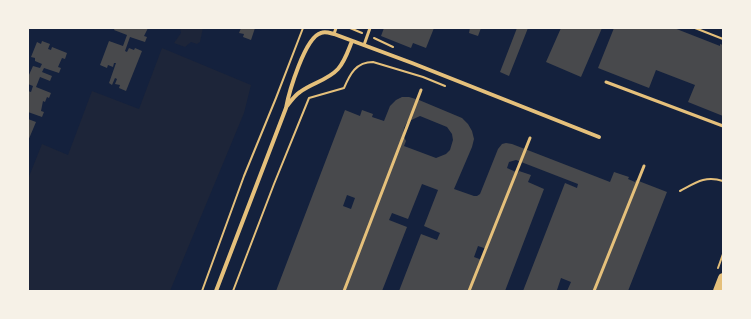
<!DOCTYPE html>
<style>
body{margin:0}
#map{position:relative;width:751px;height:319px;overflow:hidden;background:#14213d;font-family:Georgia,serif}
canvas{display:block}
.frame{position:absolute;inset:0;border:29px solid #f6f1e7;pointer-events:none}
</style>
<div id="map">
<canvas width="751" height="319"></canvas>
<div class="frame"></div>
</div>
<script>
const ctx = document.querySelector('canvas').getContext('2d');
ctx.lineJoin = 'round';
function paint(path, color) { ctx.fillStyle = color; ctx.fill(path, 'evenodd'); }
function strokePath(path, color, width, dash) { ctx.strokeStyle = color; ctx.lineWidth = width; ctx.lineCap = dash ? 'butt' : 'round'; ctx.setLineDash(dash || []); ctx.stroke(path); }
const green = new Path2D(`
 M180 28H203L200 42 197 44 191 42 185 47 174 43 181 33Z
 M162 48 251 85 244 113 170 291H28V179L42 144 68 155 92 91 139 109Z`);
const building = new Path2D(`
 M115 28H148L144 36 147 37 145 42 130 37 125 51 127 52 129 48 134 50 135 48 142 51 126 91 119 88 120 85 115 84 117 79 115 78 112 85 109 83 116 63H114L113 67 108 65 107 68 100 65 109 41 123 46 127 35 114 30Z
 M241 28H255L251 40 243 37 244 34 239 33Z
 M384 28H434L426 48 413 43 411 48 381 36Z
 M470 28H481L478 36 469 33Z
 M517 28H528L509 76 500 72Z
 M561 28H602L581 77 546 62Z
 M614 28H674L720 46V44L723 45V116L688 102 695 85 656 70 649 88 598 68Z
 M42 41 50 44 48 49 51 50 52 47 67 53 65 59 62 58 58 67 61 68 59 73 44 68 42 72 52 76 50 81 40 77 36 87 51 93 49 98 47 97 45 102 43 101 41 111 44 112 42 117 28 112V91L31 92 33 86 28 84V77L33 66 40 68 42 64 35 61V58L31 57 37 42 41 44Z
 M402 97H409L419 100 462 118 468 124 472 131 474 139 472 147 454 189 474 196H477L480 194 498 149 502 144 506 143 512 144 610 182 614 172 629 177 628 179 635 182 636 180 667 192 628 291H567L571 282 561 278 557 290 560 291H523L565 183 577 188 578 184 516 160 509 162 507 168 518 173 519 171 531 175 528 182 544 189 505 291H399L421 234 437 240 440 233 424 226 438 190 422 184 408 219 392 213 389 220 407 227 382 291H276L345 110 360 116 362 110 373 114 372 117 384 121 390 106 396 100ZM420 116 447 127 452 134 453 140 450 150 446 154 436 158 404 146 406 141 403 135 404 128 407 122ZM347 195 355 198 351 209 343 206ZM478 246 487 249 482 260 474 257Z
 M28 119 36 122 28 141Z`);
const path = new Path2D(`
 M350 28 362 33
 M695 28 723 39
 M374 38 393 47
 M680 191C695 183 705 175 723 181
 M718 268 723 254
 M202 291 244 176 276 98 303 28
 M233 291 274 184 309 98 344 88C350 74 356 62 373 62L423 77 445 86`);
const service = new Path2D(`
 M334 34 336 28
 M364 45 370 28
 M606 82 723 126
 M344 291 421 90
 M469 291 530 138
 M594 291 644 166`);
const minor = new Path2D(`
 M287 106C291 101 295 95 300 92 312 83 328 80 338 69 345 61 348 51 352 41
 M216 291 286 108C289 92 305 37 321 33 325 31 330 33 334 34L412 63 599 137`);
const primary = new Path2D(`
 M718 291 723 278`);
paint(green, '#1d2539');
paint(building, '#48494c');
strokePath(path, '#e5c07b', 2);
strokePath(service, '#e5c07b', 3);
strokePath(minor, '#e5c07b', 4);
strokePath(primary, '#e5c07b', 10);
</script>
